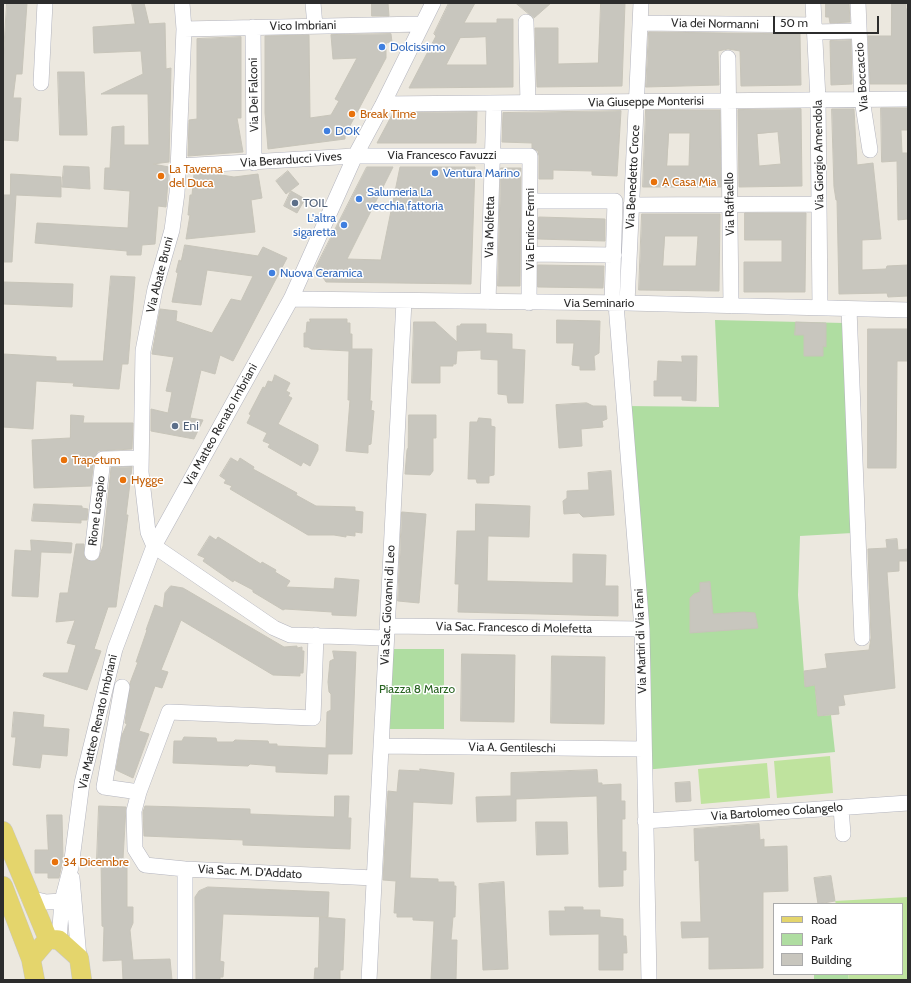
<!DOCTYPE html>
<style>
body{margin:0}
#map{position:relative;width:911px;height:983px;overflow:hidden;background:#ece8df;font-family:Cabin,sans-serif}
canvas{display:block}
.frame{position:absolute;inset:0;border:4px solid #2c2c2c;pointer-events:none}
.legend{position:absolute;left:773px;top:903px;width:130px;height:72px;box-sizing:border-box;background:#fff;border:1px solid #ababab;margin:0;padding:5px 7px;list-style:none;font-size:12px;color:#2c2c2c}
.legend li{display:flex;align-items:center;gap:8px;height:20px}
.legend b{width:20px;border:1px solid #ababab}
.scale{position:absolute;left:773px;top:16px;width:106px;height:18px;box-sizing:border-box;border:2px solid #2c2c2c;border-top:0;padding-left:5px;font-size:12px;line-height:14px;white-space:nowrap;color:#2c2c2c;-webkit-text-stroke:3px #fff;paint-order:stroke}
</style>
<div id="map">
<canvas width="911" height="983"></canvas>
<div class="frame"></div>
<ul class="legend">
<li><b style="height:5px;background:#e4d56c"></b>Road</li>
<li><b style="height:11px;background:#afdda1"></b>Park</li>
<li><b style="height:11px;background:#c8c6be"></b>Building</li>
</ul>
<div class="scale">50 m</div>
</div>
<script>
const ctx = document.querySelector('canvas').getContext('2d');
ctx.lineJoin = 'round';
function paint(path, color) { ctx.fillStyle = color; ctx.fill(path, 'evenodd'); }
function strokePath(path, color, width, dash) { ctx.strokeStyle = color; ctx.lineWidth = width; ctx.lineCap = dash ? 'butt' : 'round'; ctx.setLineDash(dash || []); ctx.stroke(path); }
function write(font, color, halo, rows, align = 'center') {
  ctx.font = font + ' Cabin,sans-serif'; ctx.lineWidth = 3; ctx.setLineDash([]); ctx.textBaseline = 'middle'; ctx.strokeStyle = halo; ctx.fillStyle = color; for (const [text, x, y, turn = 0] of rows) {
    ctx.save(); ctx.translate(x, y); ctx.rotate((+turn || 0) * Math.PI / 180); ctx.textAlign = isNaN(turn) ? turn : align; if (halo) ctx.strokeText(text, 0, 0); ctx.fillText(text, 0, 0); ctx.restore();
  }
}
const green = new Path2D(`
 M715 320 844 323 852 533 800 536 798 595 805 686 815 685 818 716 831 715 835 752 644 770 626 406 719 407Z
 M391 649H444V729H390Z
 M814 974H848L849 980H802L814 979Z`);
const pitch = new Path2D(`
 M830 756 833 793 777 798 774 761Z
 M767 763 770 798 701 804 698 769Z
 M908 897V980H849L848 974H902V904H836L835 901Z`);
const building = new Path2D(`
 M7 3H27L22 74H16L13 98H21L18 141 3 140V63Z
 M132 3H144L149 24 165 23 166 69 171 68 169 162 153 164 169 167 166 207 158 206 155 244 142 245 141 255H127V251L35 243 37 223 128 228 130 191 104 189 105 168H110L112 127 124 126V145H149L148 94H101L143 74 141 51 94 53 93 27 135 24Z
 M372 3H388L389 16H372Z
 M449 3H475L464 23H497V19H513V87L409 88 436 36 434 34ZM486 37 487 65H446L460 38Z
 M516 3H551L534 18Z
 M601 3H625L622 86 537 87 535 28H558V64L598 63Z
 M826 3H849L850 22 830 23 829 17H826Z
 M892 3H906V9H908V84H870L868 36H891Z
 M649 32 800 34 801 85 741 86 740 51 728 49 718 51 719 85 646 87Z
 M391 34 392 42 386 43V58L345 135V139L268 149 265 113V36L309 35 310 118 331 115 339 101 335 99 357 58 333 59 331 35Z
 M241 37V118H237L243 152 188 156 189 120 197 119V39Z
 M851 40 852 84 831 85 830 41Z
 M58 72H84L87 135H60Z
 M881 108H908V130H901L902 153H908V219L898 220 897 161 882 162Z
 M801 109 802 186 739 187 738 110ZM778 132 781 164 759 166 757 134Z
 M832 109H854L857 165 873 163 881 239 862 240V270L886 269 887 266 908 265V296L888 297 887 293 839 294 837 200H836L834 187Z
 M646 110H720L721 187H643ZM669 133H690L689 166H667Z
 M621 111 617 176 592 175V171L553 170V179H539V156L538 151 532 148V143L502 142 503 113Z
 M477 112 476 143H377L393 113Z
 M64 166 89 167 90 189 62 187Z
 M367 167H393L347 259 381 260 400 167H475L471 284 326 282 316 267Z
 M501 168H521L520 286H498Z
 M288 171 299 184 286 194 276 181Z
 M209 173 234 177 258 174 262 198 251 200 255 232 186 239 190 215H188L190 195H192L194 174Z
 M11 174 61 177V197L16 195 12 262H3V195H10Z
 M291 191 305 199 297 213 284 206Z
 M745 213H806L805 292H744V262H782V240H745Z
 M642 214H720L719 291 639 290ZM665 236H698L696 266H663Z
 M539 217 605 219V241L538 239Z
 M185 245 258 256 263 247 287 258 233 361 220 355 215 374 201 370 190 418 203 420 194 439 151 431V409L168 413 172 392 166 391 174 357 152 354 160 309 177 311 176 321 212 333 231 299 241 301 253 276 207 270 201 305 172 302 178 273 176 272 179 260 181 261Z
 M538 265 604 266 603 288 538 287Z
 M111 276 135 277 128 364H122L119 389 73 386 74 383 36 381 33 429 3 427V354L56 357V361H103Z
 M3 282 73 284 72 307 3 304Z
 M310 319H347V323H350V334H352V349H372L370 401H372L371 410 374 411 371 444 368 445V453L346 451 350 400H348L349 351 311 349 308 347H304V333H306L307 322H310Z
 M557 320 600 321 599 353 594 356 595 370H580V366L572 365 574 343H557Z
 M414 322H435L457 342V326H460L461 324H486V333L512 334V349L525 350 523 403H508L507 395 498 394V360L481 359V350L457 351 456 364H453V366H440V383H412Z
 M796 322 826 323V347L823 346V356H804V335H795Z
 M868 329H908V361H897L896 468H868Z
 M682 356H697L696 401 682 400V396H654V381H657L658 361 682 362Z
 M275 375 290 383 286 391 290 393 288 396 292 398 278 424 318 445V450L310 466 303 462 301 466 268 447 270 444 263 441 267 433 247 423 251 415 249 414 263 387 265 388 268 381 272 382Z
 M587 403 593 406H606L607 419 602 421 603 427 581 429 582 446 559 448 556 405Z
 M71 415 84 416 83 423H133L132 449 98 451 94 458 91 486 34 488 32 440 70 438Z
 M409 415H436V438H433V471L430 475 405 474 407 450 408 448Z
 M479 418 491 419V426L495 427 494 475 489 476V483H477L476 479H468L470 422H477Z
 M231 458 238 462 240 458 254 467 253 469 297 493 296 495 316 506 355 507V511L363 512 362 533 355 532V536L346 535V537L334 535H308L230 489 232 486 224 483 226 480 220 476Z
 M132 467 126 515H128L116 607H108L94 649 101 651 87 690 43 676 44 673H68L76 645 67 643 75 620 56 622 60 593H68L76 544H84V556L87 560 95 561 99 558 103 546 111 468Z
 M611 471 614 515 583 517 579 513 564 514 563 501 567 498V491L589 490 588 473Z
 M34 504 82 506V508L88 509 87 520H81V523L32 521Z
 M476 504 530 506 529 537 488 536 487 581 573 583V554L606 555 605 586H618V616L458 612 459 584H455L457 531H475Z
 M402 512 426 514 419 603 398 601Z
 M210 536 216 540 218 537 261 564 262 562 276 570 275 572 290 581 286 587 334 589 335 578 359 580 356 616 332 615V612L285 609 283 610 253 592V590L234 580 233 582 203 561 205 558 198 555Z
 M897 539 898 550 908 549V561H899V571L887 572 895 688 843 695 845 705 838 706 839 714 818 716 815 685 805 687 804 671 827 668 825 654 869 650 871 638 868 549 887 548 886 540Z
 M31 540 72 543 71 553 41 552 38 597 12 596 15 550 31 551Z
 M710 582 713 614 744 612 755 613 758 628 690 633V598L694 594 700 592V583Z
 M171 586 183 588 284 647 297 646V648L302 647V651H304L303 673H300V676L273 675 181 620 161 670 168 672 162 688 155 686 139 731 149 734 133 778 116 770 122 735 127 724 125 723 130 683 138 662H136L147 630H146L155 605 163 608 165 593Z
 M333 651 356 652 352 754H328L327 774 276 772V766L250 764 248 766 173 763 174 741H182L184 737 216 738 217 742H233L235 740 268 741 269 744H277V746L326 748 327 712 331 710V694L329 692 328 682 330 661 334 659Z
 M462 654 515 655 514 722 461 721Z
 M552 656 605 657 604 724 551 723Z
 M14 712 44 715 43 727 69 729 67 756 42 754 40 768 13 765 16 737H12Z
 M420 769 454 773 452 804 413 802 410 878 438 879V882H454V886H456L455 917H453L451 940H457L456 980H431L434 921 413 920V917H397V913H394L396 881 383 880 388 791 397 792 399 770 420 771Z
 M597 770 598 783H602V785L621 784V801H625V819H622V852H626V870H623V886L599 887 597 796 516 799V821L477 822 476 797 511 796V773Z
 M690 782 691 801 676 802 675 783Z
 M335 796H349L348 818H351L350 849 243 845V840L144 836 143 812 145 806 250 809V814L334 817Z
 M99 806 126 807 123 859 125 862H127V907H133V923L130 930 133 960 170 959 172 980H123L122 960 103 961 104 927 102 926 101 859H97Z
 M47 815H62L63 858 59 878H48V873H35V850H48Z
 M536 822H567L568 854 537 855Z
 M759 824 760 840 764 839V847L787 846 788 891 763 892V968L709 969V937L682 938 681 922H701L699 860 695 861 694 829Z
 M831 876 835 901 818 904 814 878Z
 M504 882 508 969 483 970 479 884Z
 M208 887 329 892 328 917 223 914 220 961 224 962 223 977H220V980H196L195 897 199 891Z
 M565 907H583V910H600V917L623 919V936H626L627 953H623V970H599V934L550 935 549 911H565Z
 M320 917 345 919 343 970H340V980H314L315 968H318Z`);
const minor = new Path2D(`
 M182 3 184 29 177 193 172 230 155 289 143 351 141 472 148 532 154 546 274 628 290 635 386 638
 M313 3 315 26
 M813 3 818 99 820 308
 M858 3 862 99 870 150
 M526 22 528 103
 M640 23 814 25
 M253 27 254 163
 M184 29 422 24
 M815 32 859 31
 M728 58 731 306
 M41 83 45 3
 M383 104 908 99
 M179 166 355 156H530L529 303
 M530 201H615L612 304
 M631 205 819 204
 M530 254 614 255
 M291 299 627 303 908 310
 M488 302 494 103
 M627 303 641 3
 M616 304 642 629 649 980
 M849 309 862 638
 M92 553 103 459 141 458
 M387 626 642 629
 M316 635 313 718 169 712 139 792 134 811 135 849 145 865 185 869 374 878
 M122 687 104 787 139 792
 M381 746 644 749
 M841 808 843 834
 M645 821 908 803
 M72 878 79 958
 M29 898 46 902 62 901
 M59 940 62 901 71 867 82 783 115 649 154 546 291 299 355 156 383 104 433 3
 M185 980V869
 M369 980 404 301`);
const major = new Path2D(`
 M3 831 48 939
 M3 886 31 959
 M35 980 31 959 48 939 59 940 79 958 82 980`);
const markers = [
 [382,47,4,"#3f7fe0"],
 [352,114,4,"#e8710a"],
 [327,131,4,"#3f7fe0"],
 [435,173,4,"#3f7fe0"],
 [161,176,4,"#e8710a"],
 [654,182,4,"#e8710a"],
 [359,199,4,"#3f7fe0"],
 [295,203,4,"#5c6f8a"],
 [344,225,4,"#3f7fe0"],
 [272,273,4,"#3f7fe0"],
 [175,426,4,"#5c6f8a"],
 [64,460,4,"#e8710a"],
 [123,480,4,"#e8710a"],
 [55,862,4,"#e8710a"]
];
const streetNames = [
 ["Via dei Normanni",715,24,1],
 ["Vico Imbriani",303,26,-1],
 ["Via Boccaccio",862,77,-94],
 ["Via Dei Falconi",254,95,-91],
 ["Via Giuseppe Monterisi",646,102,-1],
 ["Via Francesco Favuzzi",442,155],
 ["Via Giorgio Amendola",819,155,-91],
 ["Via Berarducci Vives",291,160,-4],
 ["Via Benedetto Croce",633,177,-87],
 ["Via Raffaello",730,204,-91],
 ["Via Molfetta",490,227,-89],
 ["Via Enrico Fermi",530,229,-90],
 ["Via Abate Bruni",160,275,-76],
 ["Via Seminario",599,303],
 ["Via Matteo Renato Imbriani",221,425,-61],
 ["Rione Losapio",97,511,-83],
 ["Via Sac. Giovanni di Leo",388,605,-87],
 ["Via Sac. Francesco di Molefetta",514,628,1],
 ["Via Martiri di Via Fani",641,641,-92],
 ["Via Matteo Renato Imbriani",98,722,-77],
 ["Via A. Gentileschi",512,748,1],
 ["Via Bartolomeo Colangelo",777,812,-4],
 ["Via Sac. M. D'Addato",250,872,3]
];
const shopNames = [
 ["Dolcissimo",390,47],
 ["DOK",335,131],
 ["Ventura Marino",443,173],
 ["Salumeria La",367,192],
 ["vecchia fattoria",367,206],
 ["L'altra",336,218,"right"],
 ["sigaretta",336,232,"right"],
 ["Nuova Ceramica",280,273]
];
const foodNames = [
 ["Break Time",360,114],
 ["La Taverna",169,169],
 ["del Duca",169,183],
 ["A Casa Mia",662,182],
 ["Trapetum",72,460],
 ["Hygge",131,480],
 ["34 Dicembre",63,862]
];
const serviceNames = [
 ["TOIL",303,203],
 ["Eni",183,426]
];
const parkNames = [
 ["Piazza 8 Marzo",417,689]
];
paint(green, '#afdda1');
paint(pitch, '#bfe39e');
paint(building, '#c8c6be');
strokePath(building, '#c7c4b9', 1);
strokePath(minor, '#b3b4be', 16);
strokePath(major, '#c8c8c8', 20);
strokePath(minor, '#fff', 15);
strokePath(major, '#e4d56c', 19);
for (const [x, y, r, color] of markers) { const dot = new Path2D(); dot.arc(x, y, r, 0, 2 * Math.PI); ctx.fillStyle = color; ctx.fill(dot); strokePath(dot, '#fff', 1.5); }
write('12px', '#2c2c2c', '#fff', streetNames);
write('12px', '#366cbe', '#fff', shopNames, 'left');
write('12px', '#c56008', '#fff', foodNames, 'left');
write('12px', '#4e5e75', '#fff', serviceNames, 'left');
write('12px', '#286321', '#fff', parkNames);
</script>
